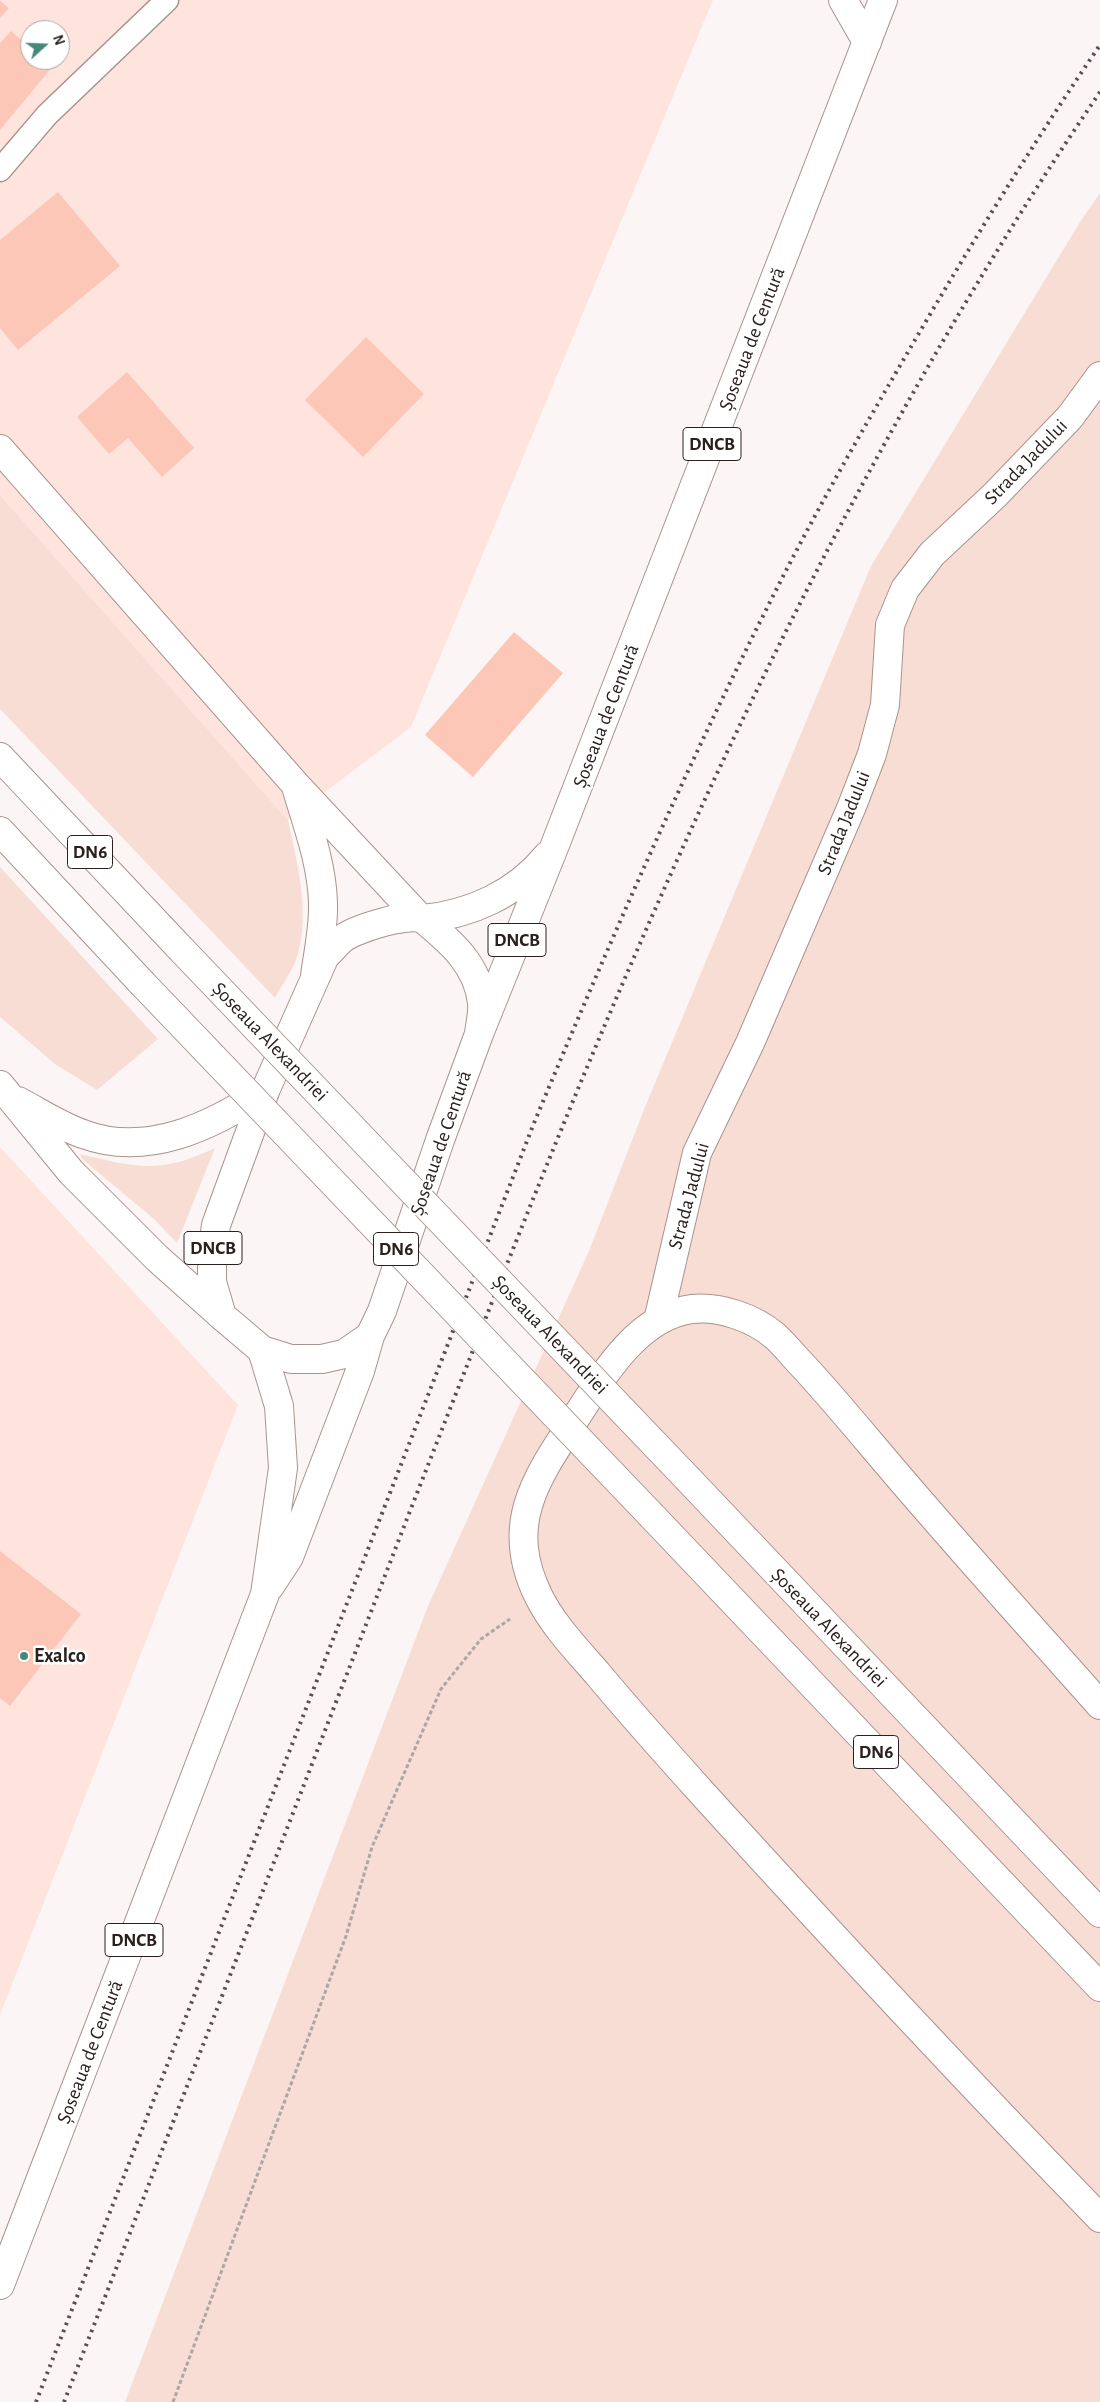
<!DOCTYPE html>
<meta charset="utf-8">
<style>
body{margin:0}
#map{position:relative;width:1100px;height:2402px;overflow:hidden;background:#fbf6f5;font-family:"Alegreya Sans",sans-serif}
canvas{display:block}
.north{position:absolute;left:20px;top:20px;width:50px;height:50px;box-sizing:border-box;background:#fff;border:1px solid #aaa6a5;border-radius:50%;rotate:70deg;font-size:14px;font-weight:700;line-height:20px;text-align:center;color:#2a211f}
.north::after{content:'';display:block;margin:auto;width:18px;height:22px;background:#46897b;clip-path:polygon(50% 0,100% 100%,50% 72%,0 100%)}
</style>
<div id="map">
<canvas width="1100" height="2402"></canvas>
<div class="north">N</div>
</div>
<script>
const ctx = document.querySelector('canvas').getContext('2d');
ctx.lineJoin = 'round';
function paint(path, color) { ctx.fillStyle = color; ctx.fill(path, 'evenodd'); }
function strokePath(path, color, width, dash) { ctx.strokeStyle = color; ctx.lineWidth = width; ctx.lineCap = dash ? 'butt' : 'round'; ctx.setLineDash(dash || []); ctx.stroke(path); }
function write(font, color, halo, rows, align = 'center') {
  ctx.font = font + ' "Alegreya Sans",sans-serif'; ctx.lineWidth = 5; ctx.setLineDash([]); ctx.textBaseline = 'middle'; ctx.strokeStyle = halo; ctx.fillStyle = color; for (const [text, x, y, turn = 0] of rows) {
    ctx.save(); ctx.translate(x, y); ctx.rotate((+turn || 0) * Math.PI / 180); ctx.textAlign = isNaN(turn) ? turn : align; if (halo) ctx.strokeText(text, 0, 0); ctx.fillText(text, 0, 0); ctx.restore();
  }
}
const built = new Path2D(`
 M0 0H713L411 727 288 820 0 495ZM30 30H60V60H30Z
 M0 1147 238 1405 0 2015Z`);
const green = new Path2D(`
 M1100 193V2402H125L428 1606 589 1251 645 1107 871 566 1080 222Z
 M0 495 288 820C297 862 310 911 298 954 294 969 282 984 275 998L0 709Z
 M0 867 158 1039 97 1090 55 1064 0 1017Z
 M215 1148 177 1243 154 1219 82 1159 80 1154C138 1168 160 1174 215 1148Z`);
const building = new Path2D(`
 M0 1 9 8 0 18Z
 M11 31 30 47V60H46L53 66 0 130V43Z
 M58 192 120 266 18 350 0 328V240Z
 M366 337 424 394 363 457 305 400Z
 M127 372 194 448 162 477 128 438 109 454 77 417Z
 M514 632 563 673 473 777 425 735Z
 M0 1551 81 1614 10 1706 0 1698Z`);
const path = new Path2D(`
 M173 2402 346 1936 372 1847 441 1689 481 1639 510 1619`);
const service = new Path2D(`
 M0 170 47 115 167 0`);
const minor = new Path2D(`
 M843 0 867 42
 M658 1321 697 1153 750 1043 852 806 872 754 885 705 890 625 905 589 932 554 995 495 1070 417 1100 376
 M1100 1705C1031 1627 961 1550 893 1470 864 1436 836 1402 806 1369 795 1358 786 1346 775 1336 754 1318 720 1306 692 1309 636 1316 601 1379 573 1422 535 1480 504 1525 538 1595 552 1624 576 1649 597 1673 631 1714 667 1754 703 1794 833 1937 965 2079 1100 2218`);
const primary = new Path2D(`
 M423 919C471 914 516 894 547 856
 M479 1034C480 1024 483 1013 482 1003 478 965 451 942 423 919 408 912 355 929 342 939 336 944 331 951 325 956L265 1091 216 1225 212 1255V1282L222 1316 262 1350 291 1359H322L344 1354 370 1336 382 1311 440 1140 479 1034 555 845 883 0
 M689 1480 1100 1913
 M652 1516 1100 1987
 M270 1586 289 1557 360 1371 370 1336
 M0 2285 265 1594 283 1468 279 1406 262 1350`);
const trunk = new Path2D(`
 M0 449 295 784 419 917
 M0 757 179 947
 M297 790C308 827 322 864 323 903 324 927 318 952 315 976
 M0 831 141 982
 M0 1085 71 1172 157 1258 222 1316
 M18 1101C39 1112 60 1126 83 1134 147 1158 212 1126 265 1091`);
const rail = new Path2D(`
 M36 2402 534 1123C607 948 683 774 769 604 812 518 860 434 908 352 969 247 1032 145 1100 45
 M64 2402C180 2105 295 1808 410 1511 483 1325 555 1138 635 955 765 656 916 362 1100 92`);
const primaryBridge = new Path2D(`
 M179 947 689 1480
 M141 982 652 1516`);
const markers = [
 [24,1656,5,"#46897b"]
];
const shields = [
 [712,444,58],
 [90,852,45],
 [517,940,58],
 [213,1248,58],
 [396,1249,45],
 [876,1752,45],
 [134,1940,58]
];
const shieldNames = [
 ["DNCB",712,444],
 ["DN6",90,852],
 ["DNCB",517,940],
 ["DNCB",213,1248],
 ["DN6",396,1249],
 ["DN6",876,1752],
 ["DNCB",134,1940]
];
const streetNames = [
 ["Șoseaua de Centură",752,339,-69],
 ["Strada Jadului",1026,462,-46],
 ["Șoseaua de Centură",606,716,-69],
 ["Strada Jadului",844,823,-68],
 ["Șoseaua Alexandriei",270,1042,46],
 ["Șoseaua de Centură",441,1143,-71],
 ["Strada Jadului",689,1196,-75],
 ["Șoseaua Alexandriei",550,1335,46],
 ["Șoseaua Alexandriei",829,1628,46],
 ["Șoseaua de Centură",90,2052,-69]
];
const poiNames = [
 ["Exalco",34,1656]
];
paint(built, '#ffe4dd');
paint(green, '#f8ddd5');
paint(building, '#fdc7b8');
strokePath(service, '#a9938d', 25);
strokePath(minor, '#a9938d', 30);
strokePath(primary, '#a9938d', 30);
strokePath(trunk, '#a9938d', 30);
strokePath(path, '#ada6a5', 3, [4, 2.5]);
strokePath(service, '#fff', 22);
strokePath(minor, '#fff', 28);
strokePath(primary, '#fff', 28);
strokePath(trunk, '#fff', 28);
strokePath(rail, '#58504e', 4, [2.5, 5]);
strokePath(primaryBridge, '#a9938d', 30, []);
strokePath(primaryBridge, '#fff', 28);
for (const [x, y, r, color] of markers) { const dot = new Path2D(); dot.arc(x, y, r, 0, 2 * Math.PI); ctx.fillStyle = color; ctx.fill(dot); strokePath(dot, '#fff', 2); }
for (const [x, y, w] of shields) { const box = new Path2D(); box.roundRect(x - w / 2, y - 16.5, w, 33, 4); ctx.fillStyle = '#fff'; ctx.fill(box); strokePath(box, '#2a211f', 1); }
write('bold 19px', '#2a211f', null, shieldNames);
write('20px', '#2a211f', '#fff', streetNames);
write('bold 20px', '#2a211f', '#fff', poiNames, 'left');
</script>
